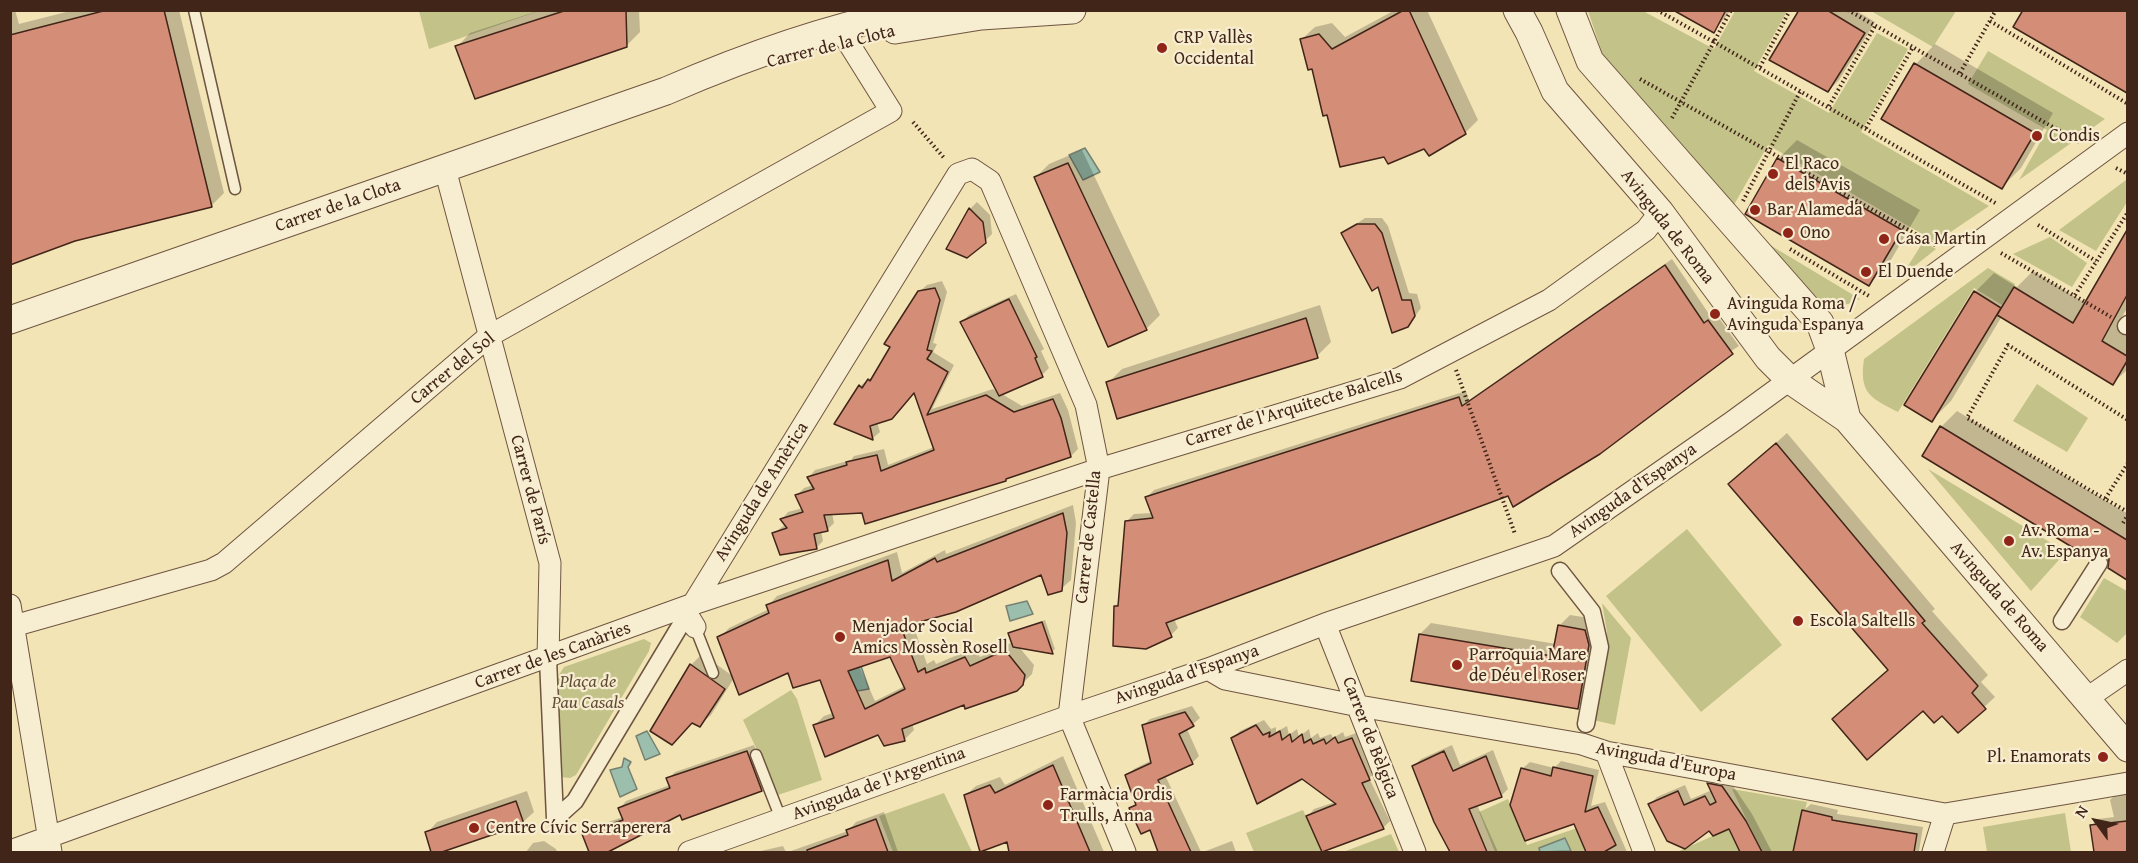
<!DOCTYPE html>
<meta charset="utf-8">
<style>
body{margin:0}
#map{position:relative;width:2138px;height:863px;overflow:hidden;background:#f3e4b6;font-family:"Gentium Book Plus",serif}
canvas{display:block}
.frame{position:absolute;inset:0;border:12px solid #422519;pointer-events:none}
.north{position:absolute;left:2066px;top:791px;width:60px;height:60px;-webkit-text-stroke:4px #f7edd0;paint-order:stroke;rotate:303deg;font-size:16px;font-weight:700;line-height:24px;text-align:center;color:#422519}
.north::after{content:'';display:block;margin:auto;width:21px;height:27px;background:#422519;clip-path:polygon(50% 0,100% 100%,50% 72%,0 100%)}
</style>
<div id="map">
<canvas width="2138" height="863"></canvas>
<div class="frame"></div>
<div class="north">N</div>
</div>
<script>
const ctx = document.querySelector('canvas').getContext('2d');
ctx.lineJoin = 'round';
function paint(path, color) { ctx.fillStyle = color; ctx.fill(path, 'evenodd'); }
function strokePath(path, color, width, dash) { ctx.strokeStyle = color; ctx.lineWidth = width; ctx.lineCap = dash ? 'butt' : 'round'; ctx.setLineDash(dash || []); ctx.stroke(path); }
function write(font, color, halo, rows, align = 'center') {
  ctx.font = font + ' "Gentium Book Plus",serif'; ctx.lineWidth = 4.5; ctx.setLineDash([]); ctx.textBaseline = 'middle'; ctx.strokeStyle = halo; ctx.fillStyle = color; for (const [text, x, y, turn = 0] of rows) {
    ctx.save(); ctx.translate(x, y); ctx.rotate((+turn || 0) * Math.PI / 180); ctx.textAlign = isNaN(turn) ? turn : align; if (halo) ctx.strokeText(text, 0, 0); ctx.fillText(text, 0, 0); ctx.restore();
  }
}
const green = new Path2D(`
 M419 11V10L539 11 429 49Z
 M1588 11H1643L1714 49 1735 11H1787L1754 71 1829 113 1877 33 1908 49 1861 132 1989 206 1936 242 1768 145 1731 210 1607 67Z
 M1871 11H1956L1933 47Z
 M1988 51 2105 119 2019 180 2047 130 1968 84Z
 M2126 180 2127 202 2096 251 2059 230Z
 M2050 237 2087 263 2072 287 2013 254Z
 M1923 242 1936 249 1901 277Z
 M1770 245 1860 299C1855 301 1848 305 1842 305 1808 307 1787 268 1770 245Z
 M1988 268 2015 284 2002 305 1974 288 1898 412C1870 398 1859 393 1864 359Z
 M2037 384 2088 418 2067 452 2013 421Z
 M1928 469 2066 552 2031 591Z
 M1687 529 1782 645 1701 712 1606 596Z
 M2104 578 2127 591V633L2117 643 2080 617Z
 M1602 603 1631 638 1615 725 1589 719 1607 632Z
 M644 639 651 643 649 651 576 775 570 778 561 777 557 678 564 667Z
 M791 690 797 699 822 780 778 795 743 720Z
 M1732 789 1807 802 1794 852H1762Z
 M944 793 972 852H893L879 816Z
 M1508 799 1527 845 1604 819 1608 829 1580 838 1586 852 1539 848 1540 852H1495L1479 812Z
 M1303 810 1322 852H1254L1246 833Z
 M2065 813 2071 852H1987L1983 827Z
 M1746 821 1734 838 1740 852H1677Z
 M1391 834 1399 852H1343Z`);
const water = new Path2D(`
 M1085 148 1100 172 1083 180 1069 155Z
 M1027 601 1033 614 1010 621 1006 606Z
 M861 666 869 689 857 691 847 671Z
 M647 731 660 754 645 760 636 736Z
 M624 758 631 762 628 767 637 789 620 797 610 770 622 767Z
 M1565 838 1571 851 1540 852 1539 848Z`);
const shadow = new Path2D(`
 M10 10H15L19 24 74 10H179L224 193 211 206 74 240 10 264Z
 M541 10H639L640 32 626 46 457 47 470 33Z
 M1395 10H1427L1478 120 1465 133 1425 147 1385 155 1328 113 1302 39 1315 27 1332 23 1345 37Z
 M1677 10H1731L1714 31Z
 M1800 10H1855L1875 22 1839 80 1828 91Z
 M2024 10H2128V92L2015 26Z
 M1935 44 2053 113 2021 168 2002 187 1884 118 1916 64Z
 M1797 140 1920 210 1888 265 1869 284 1778 159Z
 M1082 150 1160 315 1147 328 1109 345 1036 177 1049 164Z
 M977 202 990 215 992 234 985 241 948 248 970 209Z
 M1365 218H1382L1388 226 1409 293 1417 294 1421 308 1408 326 1343 233Z
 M2128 235V307L2118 323 2128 329V369L2112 384 2002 316 1951 401 1932 420 1975 292 1994 273 2017 287 2033 271 2087 304Z
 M1672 259 1711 317 1716 314 1739 346 1509 494 1174 619 1178 628 1171 635 1145 647 1115 606 1120 602 1127 521 1134 514 1152 513 1147 497 1154 490 1466 391 1469 400Z
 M942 281 947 292 933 343 937 344 933 352 954 365 932 409 993 389 998 392 962 322 969 315 1016 294 1044 349 1041 351 1049 368 1042 375 1002 394 1022 406 1060 393 1068 410 1078 449 1071 456 863 512 832 513 834 523 827 530 821 531 823 541 816 548 774 533 786 524 782 519 788 512 803 508 797 495 804 488 813 485 809 477 815 470 851 460 854 456 884 449 888 465 934 447 915 391 877 422 880 432 873 438 837 423 860 386 876 374 919 292 927 285Z
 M1320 305 1331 342 1317 356 1108 383 1122 369Z
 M1957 411 2128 514V579L2109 568 2110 558 1941 427Z
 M1787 433 1935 609 1932 611 1988 675 1981 682 1995 697 1958 731 1942 714 1889 670 1741 474Z
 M1073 505 1076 523 1071 580 1061 589 1042 573 912 622 927 664 934 660 936 664 974 648 980 657 1013 642 1009 634 1012 631 1045 620 1055 649 1052 652 1019 647 1034 665 1032 674 1016 690 965 704 912 723 914 730 905 739 815 725 824 716 833 713 820 678 789 671 734 678 711 715 700 725 691 665 702 654 734 677 719 638 729 628 769 609 768 606 777 596 897 552 902 573 945 550 946 554ZM891 655 905 686 875 701 859 666Z
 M1570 615 1596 619 1588 697 1577 708 1420 634 1431 623 1556 644 1559 626Z
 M1192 706 1200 718 1187 729 1199 756 1192 763 1165 775 1201 852H1160L1151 828 1131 808 1136 803 1127 776 1134 769 1152 760 1143 726 1150 719Z
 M1264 720 1271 729 1276 727V732L1287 726 1289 735 1297 729 1299 737 1309 729 1311 738 1318 733 1320 738 1331 734 1333 738 1343 732 1345 737 1359 732 1376 772 1369 778 1390 821 1383 828 1324 852 1308 816 1314 809 1335 802 1302 777 1233 738 1240 731Z
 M754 745 768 783 761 790 681 813 603 852H591L583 835 590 828 623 817 620 808 626 801 670 785 668 779 675 772Z
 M1452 745 1460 765 1493 750 1508 789 1501 796 1477 805 1498 852H1451L1435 821 1414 766 1421 759Z
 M1063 756 1104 852H1047L1037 827 982 852 966 795 976 786 1000 777 1005 785Z
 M1561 761 1599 770 1591 806 1605 802 1627 852H1588L1574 822 1512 805 1523 768 1530 762 1554 768Z
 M1715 777 1729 780 1752 814 1772 852H1742L1729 827 1710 829 1650 804 1657 797 1685 785 1691 799 1712 790 1709 784Z
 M527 791 534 812 523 822 433 852 427 833 437 822Z
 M2124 792 2128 796V852H2096L2091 826 2098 819 2114 817 2110 800 2117 793Z
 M1811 804 1838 810 1837 814 1923 827 1919 851 1794 852 1804 810Z
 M884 812 898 852H788L848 831 856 822Z
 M544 841 556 849 557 852H526L533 843Z
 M1232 841 1236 852H1203Z
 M783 846 786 852H755H756Z`);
const building = new Path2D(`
 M107 10H164L212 207 75 241 10 265V35Z
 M567 10H626L627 47 475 99 455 46Z
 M1404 10H1409L1466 134 1429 156 1424 149 1388 164 1384 157 1340 167 1327 115 1323 116 1312 69 1308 70 1300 39 1319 34 1332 49Z
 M1673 10H1726L1714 33Z
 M1799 10H1827L1865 33 1828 92 1769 60Z
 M2023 10H2127V93L2013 27Z
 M1914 63 2035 133 2002 189 1881 119Z
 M1777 158 1902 230 1869 286 1745 214Z
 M1068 163 1147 330 1108 347 1034 177Z
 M969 208 983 222 986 243 967 258 946 249Z
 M1357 224H1375L1382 233 1402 300H1411L1415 316 1408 327 1392 333 1378 287 1372 291 1341 233Z
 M2127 230V295L2102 341 2127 356V361L2113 385 1997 315 2014 287 2073 323Z
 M1665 265 1704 323 1708 320 1733 354 1600 454 1513 507 1508 496 1166 623 1172 637 1146 649 1113 646 1114 606H1118L1125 521 1153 518 1145 497 1459 397 1462 406Z
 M935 288 940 300 927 350 932 351 927 359 948 372 927 415 986 395 1014 412 1053 399 1061 418 1071 457 1006 479V481L865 524 862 513 824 515 828 531 814 534 817 549 780 555 772 533 787 528 780 519 803 512 795 495 814 489 807 477 847 465 846 462 877 455 881 471 934 450 914 393 892 419 870 426 873 440 834 424 859 385 862 388 868 379 870 381 890 347 884 344 918 291Z
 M1974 291 2001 308 1932 422 1904 405Z
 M1009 299 1037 357 1035 358 1043 377 999 396 960 322Z
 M1306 318 1318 358 1117 419 1106 382Z
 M1940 426 2127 540V580L2108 568 2109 559 2104 554 2095 553 2090 558 1922 456Z
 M1776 443 1925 621 1922 623 1978 686 1972 693 1986 709 1958 733 1942 716 1934 723 1923 711 1867 760 1832 719 1888 670 1728 484Z
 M1063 513 1067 533 1062 591 1048 595 1041 575 956 612 901 627 918 672 925 668 926 673 965 657 970 666 1005 650 1025 675 1023 685 1017 691 965 709 964 705 902 729 905 741 884 746 878 735 825 757 813 725 834 718 820 680 793 688 788 673 739 695 717 637 769 613 766 605 888 560 892 581 935 558 937 562ZM890 657 905 689 865 709 848 671Z
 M1042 622 1053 654 1013 647 1008 633Z
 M1558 625 1585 630 1589 645 1578 709 1411 681 1419 634 1552 656Z
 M690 664 725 689 700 727 692 723 672 745 650 731Z
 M1185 712 1194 726 1179 734 1193 764 1158 780 1191 852H1158L1150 830 1141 834 1129 808 1136 805 1125 775 1151 763 1142 725Z
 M1256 725 1263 735 1270 732 1269 737 1280 731 1282 740 1290 734 1292 742 1302 734 1304 743 1311 739 1313 744 1324 739 1326 744 1335 737 1338 743 1352 738 1370 780 1362 783 1384 829 1322 852 1306 816 1336 804 1302 779 1257 804 1231 738Z
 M747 751 762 791 682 820 680 815 608 852H589L582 834 623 820 618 808 670 788 666 778Z
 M1444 751 1453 771 1486 756 1502 797 1469 809 1487 852H1450L1434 822 1412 766Z
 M1053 765 1090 852H1009L1007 842 980 852 964 795 990 785 995 793Z
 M1553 767 1593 776 1585 812 1598 807 1616 845 1604 852H1586L1574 824 1525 841 1510 805 1521 768 1551 776Z
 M1707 783 1722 786 1746 821 1762 852H1740L1729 829 1713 836 1709 831 1685 849 1667 841 1648 804 1678 791 1684 805 1705 796 1710 805 1716 802Z
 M516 801 524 824 442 852H431L425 832Z
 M1802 810 1832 817V820L1917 834 1914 852H1793Z
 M876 819 888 852H807V850L848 835 846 830Z
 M2127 821V852H2094L2090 825Z`);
const path = new Path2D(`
 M1657 10 1714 42 1731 10
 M1848 10 2079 142
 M1990 21 2128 104
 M1760 67 1790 10
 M1960 73 1996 10
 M1640 79 1937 246
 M1829 106 1875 26
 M1672 118 1714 42 1997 204
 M913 122 945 159
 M1866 128 1913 47
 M2116 168 2128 174
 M1743 201 1801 90
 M2038 225 2096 261
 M1790 249 1869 296
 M2001 253 2111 317
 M2075 295 2128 212
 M1456 370 1515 534
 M2128 463 2105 499 2128 512
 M2105 499 1967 418 2008 345 2128 420
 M2123 523 2128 515`);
const service = new Path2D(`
 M194 10 235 189
 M695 627 713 673
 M756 755 781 819`);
const pedestrian = new Path2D(`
 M2126 326 2128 324
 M1560 571 1592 612 1600 647 1586 724
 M2062 621 2099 563
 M548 659 555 819
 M555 819 575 801 692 606`);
const minor = new Path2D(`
 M445 169 550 563 548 659
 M693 604 958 174 972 169 990 181 1086 405 1099 469 1069 716 1125 852
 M10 605 51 852
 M687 614 695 627
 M1325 624 1415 852
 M10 627 211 570 224 563 489 336 891 111 846 39
 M1208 669 1225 679 1359 706 1582 744 1606 752 1945 814 2128 783
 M2086 699 2128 670
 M1606 752 1644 852
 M10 851 693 604 1099 469 1400 378 1549 300 1646 230 1660 212
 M689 852 1069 716 1208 669 1325 624 1554 546 1732 422 2128 133
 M1933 852 1945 814`);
const tertiary = new Path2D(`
 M1517 10 1529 32 1555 91 1660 212 1768 358 1790 380 1847 419 2128 748
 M1570 10 1590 61 1820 323 1830 350 1847 419
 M895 30 981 16 1072 10
 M10 320 666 91C747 56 832 25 919 10`);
const markers = [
 [1162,48,6,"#8f2418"],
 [2037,136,6,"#8f2418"],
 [1773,174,6,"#8f2418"],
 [1755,210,6,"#8f2418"],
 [1788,233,6,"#8f2418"],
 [1884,239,6,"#8f2418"],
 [1866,272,6,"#8f2418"],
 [1715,314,6,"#8f2418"],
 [2009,541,6,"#8f2418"],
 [1798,621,6,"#8f2418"],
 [840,637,6,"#8f2418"],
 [1457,665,6,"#8f2418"],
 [2103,757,6,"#8f2418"],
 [1048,805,6,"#8f2418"],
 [474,828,6,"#8f2418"]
];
const poiNames = [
 ["CRP Vallès",1174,38],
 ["Occidental",1174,59],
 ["Condis",2049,136],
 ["El Raco",1785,164],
 ["dels Avis",1785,185],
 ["Bar Alameda",1767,210],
 ["Ono",1800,233],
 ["Casa Martin",1896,239],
 ["El Duende",1878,272],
 ["Avinguda Roma /",1727,304],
 ["Avinguda Espanya",1727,325],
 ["Av. Roma -",2021,531],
 ["Av. Espanya",2021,552],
 ["Escola Saltells",1810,621],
 ["Menjador Social",852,627],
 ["Amics Mossèn Rosell",852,648],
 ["Parroquia Mare",1469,655],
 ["de Déu el Roser",1469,676],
 ["Pl. Enamorats",2091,757,"right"],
 ["Farmàcia Ordis",1060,795],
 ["Trulls, Anna",1060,816],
 ["Centre Cívic Serraperera",486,828]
];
const streetNames = [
 ["Carrer de la Clota",831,47,-14],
 ["Carrer de la Clota",338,206,-19],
 ["Avinguda de Roma",1667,227,52],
 ["Carrer del Sol",453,369,-39],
 ["Carrer de l'Arquitecte Balcells",1294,409,-17],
 ["Carrer de París",530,490,75],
 ["Avinguda d'Espanya",1633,491,-35],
 ["Avinguda de Amèrica",762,492,-58],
 ["Carrer de Castella",1089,537,-84],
 ["Avinguda de Roma",1999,597,49],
 ["Carrer de les Canàries",553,656,-20],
 ["Avinguda d'Espanya",1187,675,-19],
 ["Carrer de Bèlgica",1370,738,69],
 ["Avinguda d'Europa",1666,762,11],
 ["Avinguda de l'Argentina",879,784,-20]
];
const parkNames = [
 ["Plaça de",588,682],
 ["Pau Casals",588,703]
];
paint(green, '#c2c289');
paint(water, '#9bbfac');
strokePath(water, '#778171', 1.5);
paint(shadow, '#0003');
paint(building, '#d48e77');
strokePath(building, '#422519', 1.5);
strokePath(service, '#6e5540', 13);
strokePath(pedestrian, '#6e5540', 19);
strokePath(minor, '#6e5540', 23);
strokePath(tertiary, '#6e5540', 29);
strokePath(path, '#422519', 4, [1.5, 3]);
strokePath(service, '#f7edd0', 10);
strokePath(pedestrian, '#f7edd0', 16);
strokePath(minor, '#f7edd0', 21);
strokePath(tertiary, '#f7edd0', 27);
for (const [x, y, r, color] of markers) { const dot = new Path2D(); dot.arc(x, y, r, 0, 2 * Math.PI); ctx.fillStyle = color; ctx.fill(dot); strokePath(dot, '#f7edd0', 2); }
write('18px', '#422519', '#f7edd0', poiNames, 'left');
write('18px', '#422519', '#f7edd0', streetNames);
write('italic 18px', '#624c35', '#f7edd0', parkNames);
</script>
